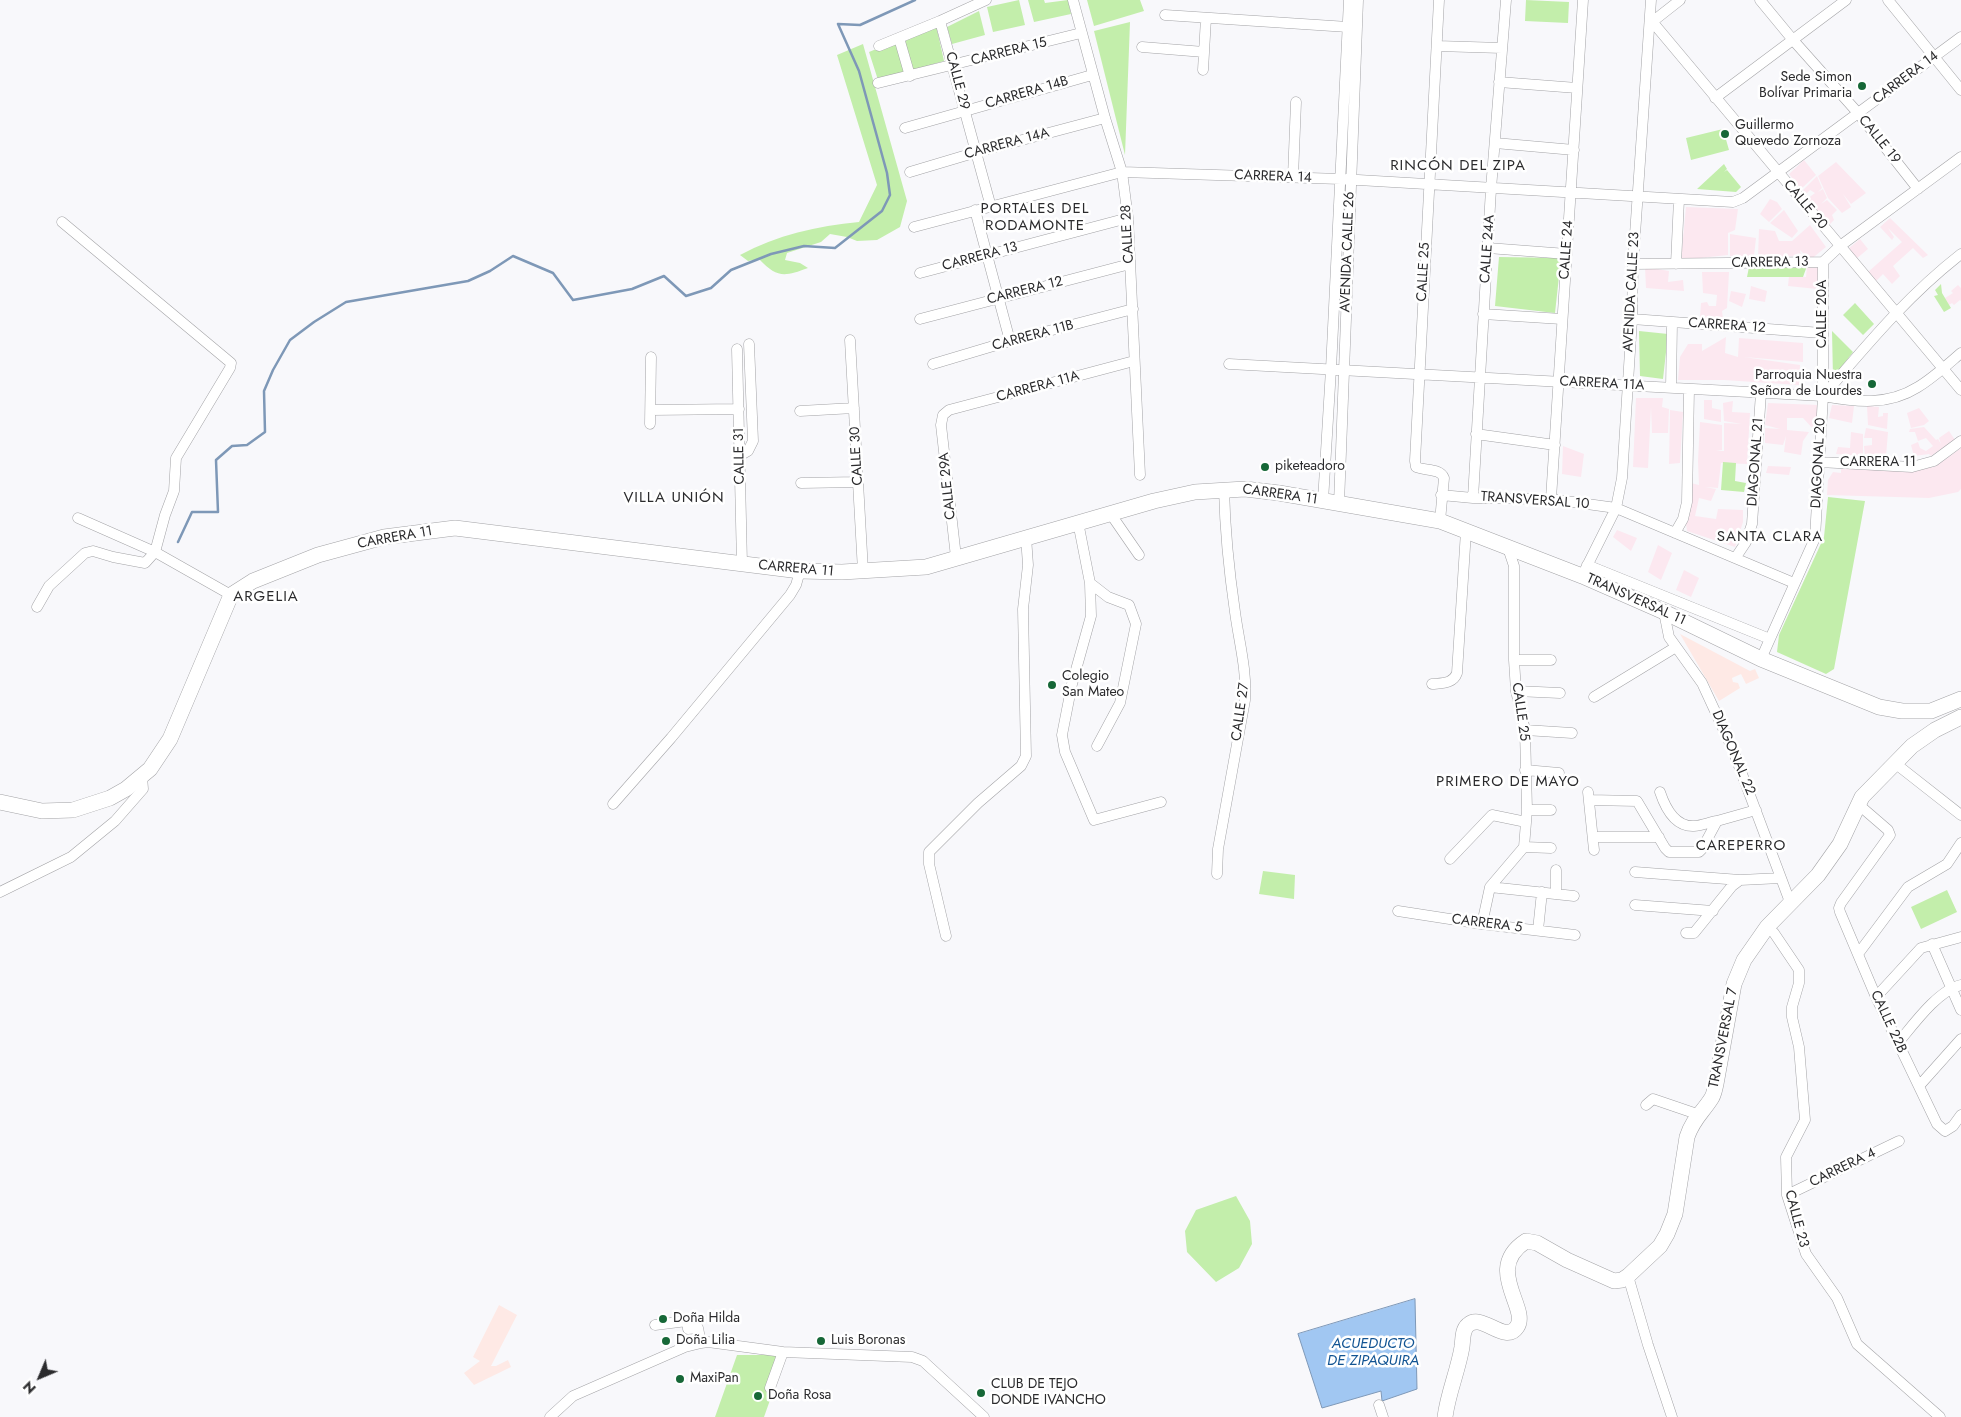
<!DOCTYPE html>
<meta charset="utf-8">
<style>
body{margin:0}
#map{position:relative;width:1961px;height:1417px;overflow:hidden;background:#f8f8fb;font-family:Jost,sans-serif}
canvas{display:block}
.north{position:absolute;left:15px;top:1352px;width:50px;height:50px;-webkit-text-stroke:4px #fff;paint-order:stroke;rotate:225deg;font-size:14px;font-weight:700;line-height:20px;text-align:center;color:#2b2b2d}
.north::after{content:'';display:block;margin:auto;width:18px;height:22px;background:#2b2b2d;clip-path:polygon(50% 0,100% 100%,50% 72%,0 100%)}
</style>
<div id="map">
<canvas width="1961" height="1417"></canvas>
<div class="north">N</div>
</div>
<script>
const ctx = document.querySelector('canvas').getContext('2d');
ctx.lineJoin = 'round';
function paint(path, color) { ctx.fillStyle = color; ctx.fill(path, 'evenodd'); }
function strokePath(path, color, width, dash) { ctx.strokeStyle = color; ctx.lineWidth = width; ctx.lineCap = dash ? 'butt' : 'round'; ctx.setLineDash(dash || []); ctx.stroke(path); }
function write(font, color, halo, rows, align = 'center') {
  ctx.font = font + ' Jost,sans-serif'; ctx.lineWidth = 5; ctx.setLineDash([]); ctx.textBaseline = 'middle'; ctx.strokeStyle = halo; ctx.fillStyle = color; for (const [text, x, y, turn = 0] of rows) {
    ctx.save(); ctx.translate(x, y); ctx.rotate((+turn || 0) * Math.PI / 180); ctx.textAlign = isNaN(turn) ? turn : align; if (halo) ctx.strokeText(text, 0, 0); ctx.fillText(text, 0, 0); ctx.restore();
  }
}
const commercial = new Path2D(`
 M1804 160 1816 175 1801 189 1789 174Z
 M1836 162 1866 193 1851 204 1843 194 1851 207 1842 213 1828 198 1818 176Z
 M1817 176 1822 188 1818 192 1823 189 1827 198 1821 204 1827 200 1837 210 1832 215 1834 220 1829 225 1807 199 1815 193 1810 190 1806 194 1803 190Z
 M1770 199 1777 202 1782 209 1769 222 1760 214Z
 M1686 207 1738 209 1735 230 1728 233V255L1681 260Z
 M1784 210 1798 231 1792 238 1770 223Z
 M1890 218 1928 255 1923 258 1913 248 1893 266 1900 276 1892 284 1883 274 1876 281 1868 272 1902 242 1888 228 1894 237 1892 240 1880 227Z
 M1810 225 1826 247 1810 260 1800 250 1801 256 1758 257 1759 229 1775 231 1779 241H1792Z
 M1730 234 1756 238 1754 256H1730Z
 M1860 239 1868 249 1856 259 1849 248Z
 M1807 266 1818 267 1817 289 1788 286 1789 276 1806 277Z
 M1645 267 1669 271 1668 282 1683 280 1684 291 1646 288Z
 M1702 272H1729L1727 308 1722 311 1723 319 1700 318 1701 303 1707 302 1709 306H1716L1717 295 1703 293Z
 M1958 285 1961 288V301L1960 300 1954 305 1952 303 1949 305 1945 298 1953 293 1951 291Z
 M1751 286 1767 291 1765 302 1749 299Z
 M1731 291 1746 294 1742 307 1729 301Z
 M1726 337 1725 353 1738 357 1739 338 1803 343V362L1744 357 1800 365 1799 385 1724 380H1678L1680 357 1688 344H1702V351Z
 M1636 398H1663L1662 407 1669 409 1668 433H1652L1651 407 1648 468 1633 467Z
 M1704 400H1712V408L1721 410V422L1704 419Z
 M1733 401 1732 412 1750 413 1747 464 1721 463 1718 488 1705 487 1716 489 1711 501 1699 498 1695 516 1716 519 1718 509 1743 510V522L1735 547 1687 531 1685 515 1687 482 1699 485 1698 461 1700 422 1722 425V450L1716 451H1724V423L1742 424 1724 421 1723 403Z
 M1768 403 1818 405 1816 432 1803 418H1787V430L1809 432 1803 441 1801 455 1784 452 1786 436 1783 445 1765 443V428L1780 429 1765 425Z
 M1832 405 1854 406 1852 423 1829 418Z
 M1867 406 1879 407 1878 417 1883 416V413H1888L1887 429 1868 425Z
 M1919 408 1929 421 1924 425 1911 428 1907 413Z
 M1670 410 1683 412 1680 463 1669 464Z
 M1924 427 1936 440 1938 439 1941 444 1939 438 1949 431 1955 440 1931 456 1929 454 1914 456 1911 445 1918 442 1920 448 1926 451 1933 446 1926 438 1918 441 1915 432H1909L1910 429Z
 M1866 428 1888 432 1886 456 1865 457 1864 446 1872 445V438H1864Z
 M1851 432 1863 434V456L1836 454 1838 447 1850 448Z
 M1563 446 1584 454 1581 477 1562 474Z
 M1961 448V489L1958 492 1929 498 1827 495 1828 480 1833 472 1841 473V469L1899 470 1934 467Z
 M1768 466 1791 467 1789 475 1766 473Z
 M1617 530 1637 538 1631 551 1613 537Z
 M1658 545 1672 553 1661 580 1648 572Z
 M1684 570 1699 578 1691 597 1676 590Z`);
const industrial = new Path2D(`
 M1680 634 1750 671 1755 669 1759 678 1746 684 1741 674 1732 678 1733 682 1738 683 1740 688 1719 701Z
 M499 1305 517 1315 491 1366H496L508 1360 511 1367 474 1385 464 1373 480 1361 473 1357Z`);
const green = new Path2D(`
 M1019 0 1025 25 993 32 987 7Z
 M1028 0H1044L1045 3 1068 0 1071 14 1034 22Z
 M1087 0H1140L1144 11 1094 26Z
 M1526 0 1569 2 1568 23 1525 21Z
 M979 11 985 35 952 44 947 27Z
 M1130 22 1125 155 1094 31Z
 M936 25 944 61 913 70 902 39Z
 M898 40 908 73 878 80 869 52Z
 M863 44 907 201 900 227 877 240 857 241 847 237 830 234 821 242 787 253 785 260 800 263 808 268C784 277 777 278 759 259L748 261 740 255C777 235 817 226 859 222L877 185 837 55Z
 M1723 129 1729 150 1691 160 1686 138Z
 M1724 164 1727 169 1724 172 1727 170 1741 187 1736 192 1697 189Z
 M1499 257 1561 258 1555 313 1495 306Z
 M1807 266 1803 277H1747L1749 267Z
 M1941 284 1942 293 1951 308 1944 312 1934 296 1938 295 1935 290Z
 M1855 303 1874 324 1863 335 1843 315Z
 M1639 331 1668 334 1663 379 1640 376Z
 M1832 331 1853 352 1833 378Z
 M1723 462 1736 463 1735 481 1746 483 1744 492 1721 490Z
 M1828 497 1865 501 1834 669 1826 674 1777 652 1779 635 1824 537Z
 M1263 871 1295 875 1294 899 1259 894Z
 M1947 890 1957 912 1921 929 1911 907Z
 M1236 1196 1250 1221 1252 1244 1239 1268 1216 1282 1187 1252 1185 1231 1196 1210Z
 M737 1355H786L764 1417H715Z`);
const water = new Path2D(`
 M1415 1299 1417 1389 1382 1401 1381 1391 1322 1408 1298 1334Z`);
const stream = new Path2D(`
 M178 542 192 512H218L216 460 232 446 247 445 265 432 264 391 273 370 290 340 314 322 346 302 468 281 490 271 513 256 553 273 573 300 632 289 664 276 686 296 711 288 731 270 771 254 804 246 835 248 882 211 890 195 887 173 859 71 838 24 860 25 915 0`);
const street = new Path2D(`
 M1073 0 1105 118 1122 172 1128 218 1140 475
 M1439 0 1415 461 1416 467C1425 471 1440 468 1444 478L1440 521
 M1760 0 1793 40 1858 113 1918 189
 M1888 0 1961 90
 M1165 15 1348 27
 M1650 19 1961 390
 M940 21 986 0
 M1652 22 1680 0
 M899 38 910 76
 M879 46 940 21 991 207
 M1437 46 1502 48
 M1142 47 1204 52
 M1203 70 1206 18
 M1499 82 1577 88
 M878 83 1081 33
 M1715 98 1846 0
 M905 128 1092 75
 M1495 143 1574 150
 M910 172 977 152 1105 118
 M1293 177 1296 102
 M975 210 1010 341
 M914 227 1122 172 1341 179 1733 202 1743 198 1961 37
 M1488 248 1567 254
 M1633 264 1823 262 1840 246 1961 157
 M1676 264 1679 199
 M920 273 1128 218
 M1483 314 1562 319
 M920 319 1130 264
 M1632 319 1822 333
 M850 340 863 571
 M737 349 742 564
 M933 364 1010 341 1133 309
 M1229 364 1823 396C1856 402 1888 406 1918 387 1933 378 1947 365 1961 353
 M1671 388 1672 322
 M1823 396C1867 345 1907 296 1961 254
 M651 410 739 409
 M800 411 854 408
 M650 424 651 357
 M1476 434 1555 445
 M741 455 748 451 753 441 749 344
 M1819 462 1912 467 1934 461 1961 441
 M801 483 858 482
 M1441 495 1473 498 1551 499 1616 508 1794 583
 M1473 498 1491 189 1506 0
 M1551 499 1583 0
 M1323 501 1331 369 1349 0
 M1339 504 1358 0
 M1110 513 1139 555
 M78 518 155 552 231 595
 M1078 522 1090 583 1108 597 1129 605 1136 624 1120 703 1097 746
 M1675 533 1683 519 1687 502 1689 389
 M956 557 941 425 943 415 949 410 1134 361
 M1736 557 1746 542 1752 524 1761 393
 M1587 565 1770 639
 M1582 576 1616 508 1622 478 1632 319 1633 264 1651 0
 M1090 583 1091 616 1072 684 1062 735 1065 752 1094 820 1161 802
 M37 607 49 586 85 553 93 551 113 557 145 563 155 552 165 515 174 491 176 458 230 368 231 363 62 222
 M1664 612 1669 637 1702 683 1733 750 1790 902
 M1761 659 1815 538 1823 396V262
 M1514 660H1551
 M1432 684C1442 683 1453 684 1457 673L1466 531
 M1516 691 1560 693
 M1594 697 1676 647
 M1525 730 1572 733
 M1896 764 1961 815
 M1525 770 1559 773
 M1588 792 1594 850
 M1660 792C1665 807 1675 827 1694 826 1701 826 1710 822 1717 821
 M1589 800 1637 801 1665 848 1669 852H1699L1702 849 1717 821 1756 810
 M613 804 671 738 790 595 796 585 800 571
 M1859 805 1888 830 1890 835 1841 903 1839 908 1840 912 1876 997 1937 1124 1945 1131 1953 1126 1961 1115
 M1527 810H1551
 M1593 837H1659
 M1524 847 1551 848
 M1450 859 1492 815 1526 822
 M1556 870V893
 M1635 872 1740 880 1781 878
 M1217 874 1218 849 1245 700C1247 670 1239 642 1235 612 1229 571 1225 531 1224 489
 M1490 887 1574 896
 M0 892 71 857 115 821 143 789 142 777
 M1635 905 1713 911
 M1398 911 1482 924 1575 935
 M1482 924 1490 887 1524 847 1527 810 1525 730 1516 691 1514 660V566L1508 548
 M1767 927 1774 933 1799 970V983L1792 1007V1017L1799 1047 1805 1120 1786 1157 1787 1195 1806 1254 1837 1298 1857 1344 1940 1417
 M1538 930 1542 892
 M1686 933H1694L1732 886 1740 880
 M946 936 929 864V852L978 803 1021 766 1026 756 1023 609 1028 565 1026 537
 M1932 944 1961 1010
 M1858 954 1908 887 1947 864 1961 843
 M1876 997 1921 948 1961 937
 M1898 1043C1913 1025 1938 990 1961 985
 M1919 1086 1961 1039
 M1646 1105 1653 1099 1697 1114
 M1787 1195 1899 1141
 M1628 1276 1648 1345 1672 1417
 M655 1325 687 1321 688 1329 698 1328 701 1343
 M770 1388 783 1352
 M1379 1405 1383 1417
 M550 1417 573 1396 685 1347 701 1343 708 1342 783 1352 912 1357 923 1361 984 1417`);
const secondary = new Path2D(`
 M0 802 42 811 73 810 110 798 126 789 150 769 170 739 231 595 253 581 318 555 384 537 455 528 800 571 842 572 926 567 1154 501 1195 492 1245 489 1279 493 1440 521 1582 576 1664 612 1761 659 1879 707 1902 711H1931L1961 699
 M1445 1417C1448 1393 1458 1371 1462 1347 1463 1340 1462 1330 1468 1325 1482 1312 1505 1345 1517 1327 1530 1308 1483 1269 1526 1241L1537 1243 1567 1260 1614 1281 1622 1280 1628 1276 1660 1246 1667 1234 1675 1214 1687 1137C1693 1119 1702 1113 1711 1099 1714 1095 1715 1088 1716 1084L1734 984 1744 960 1767 927 1818 875 1840 844 1862 797 1912 746 1935 730 1961 717`);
const markers = [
 [1862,86,5,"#166737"],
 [1725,134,5,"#166737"],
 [1872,384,5,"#166737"],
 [1265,467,5,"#166737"],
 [1052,685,5,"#166737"],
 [663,1319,5,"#166737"],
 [666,1341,5,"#166737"],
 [821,1341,5,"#166737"],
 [680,1379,5,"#166737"],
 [981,1393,5,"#166737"],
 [758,1396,5,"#166737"]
];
const streetNames = [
 ["CARRERA 15",1009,52,-14],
 ["CARRERA 14",1906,78,-37],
 ["CALLE 29",957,81,75],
 ["CARRERA 14B",1027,93,-16],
 ["CALLE 19",1879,140,51],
 ["CARRERA 14A",1007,144,-15],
 ["CARRERA 14",1273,177,2],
 ["CALLE 20",1805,205,50],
 ["CALLE 28",1128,234,-93],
 ["CALLE 24A",1488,249,-86],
 ["CALLE 24",1567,250,-86],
 ["AVENIDA CALLE 26",1348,252,-88],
 ["CARRERA 13",980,257,-15],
 ["CARRERA 13",1770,263,-1],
 ["CALLE 25",1424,272,-87],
 ["CARRERA 12",1025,291,-14],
 ["AVENIDA CALLE 23",1632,292,-87],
 ["CALLE 20A",1823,314,-90],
 ["CARRERA 12",1727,326,4],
 ["CARRERA 11B",1033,336,-15],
 ["CARRERA 11A",1602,384,3],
 ["CARRERA 11A",1038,387,-15],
 ["CALLE 31",740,456,-91],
 ["CALLE 30",857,456,-93],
 ["DIAGONAL 21",1756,462,-86],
 ["DIAGONAL 20",1819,463,-87],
 ["CARRERA 11",1878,463],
 ["CALLE 29A",948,486,-96],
 ["CARRERA 11",1280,495,8],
 ["TRANSVERSAL 10",1535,501,4],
 ["CARRERA 11",395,538,-10],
 ["CARRERA 11",796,569,5],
 ["TRANSVERSAL 11",1636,600,24],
 ["CALLE 27",1241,712,-82],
 ["CALLE 25",1520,712,82],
 ["DIAGONAL 22",1733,753,67],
 ["CARRERA 5",1487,924,7],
 ["CALLE 22B",1888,1022,65],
 ["TRANSVERSAL 7",1724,1038,-79],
 ["CARRERA 4",1843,1168,-26],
 ["CALLE 23",1796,1219,75]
];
const poiNames = [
 ["Sede Simon",1852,78,"right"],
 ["Bolívar Primaria",1852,94,"right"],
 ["Guillermo",1735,126],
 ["Quevedo Zornoza",1735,142],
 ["Parroquia Nuestra",1862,376,"right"],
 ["Señora de Lourdes",1862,392,"right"],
 ["piketeadoro",1275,467],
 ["Colegio",1062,677],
 ["San Mateo",1062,693],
 ["Doña Hilda",673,1319],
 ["Doña Lilia",676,1341],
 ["Luis Boronas",831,1341],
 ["MaxiPan",690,1379],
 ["CLUB DE TEJO",991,1385],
 ["DONDE IVANCHO",991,1401],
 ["Doña Rosa",768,1396]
];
const neighbourhoodNames = [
 ["RINCÓN DEL ZIPA",1458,166],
 ["PORTALES DEL",1035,209],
 ["RODAMONTE",1035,226],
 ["VILLA UNIÓN",674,498],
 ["SANTA CLARA",1770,537],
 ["ARGELIA",266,597],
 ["PRIMERO DE MAYO",1508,782],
 ["CAREPERRO",1741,846]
];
const waterNames = [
 ["ACUEDUCTO",1373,1344],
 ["DE ZIPAQUIRA",1373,1361]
];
paint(commercial, '#fce8f0');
paint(industrial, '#fee9e5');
paint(green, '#c3eeab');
paint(water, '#a1c7f2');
strokePath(water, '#7e98b7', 1);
strokePath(stream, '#7e98b7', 2.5);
strokePath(street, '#a3a3a6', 11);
strokePath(secondary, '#a3a3a6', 16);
strokePath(street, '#fff', 10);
strokePath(secondary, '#fff', 15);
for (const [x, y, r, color] of markers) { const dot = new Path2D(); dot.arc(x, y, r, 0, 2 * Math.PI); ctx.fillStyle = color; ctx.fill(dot); strokePath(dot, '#fff', 2); }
write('14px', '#2b2b2d', '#fff', streetNames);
write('14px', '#2b2b2d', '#fff', poiNames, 'left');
ctx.letterSpacing = '1px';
write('15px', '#2b2b2d', '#fff', neighbourhoodNames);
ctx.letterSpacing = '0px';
write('italic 15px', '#125493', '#fff', waterNames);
</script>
